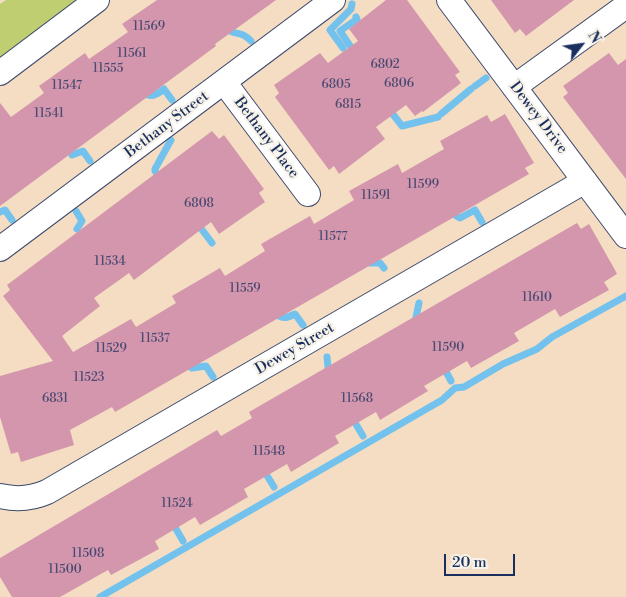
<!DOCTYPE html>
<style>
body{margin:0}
#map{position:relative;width:626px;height:597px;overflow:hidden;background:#f4ddc2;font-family:"Libre Bodoni",serif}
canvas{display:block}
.north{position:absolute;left:556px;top:20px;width:50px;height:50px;-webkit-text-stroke:4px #f7f3e8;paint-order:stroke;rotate:60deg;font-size:14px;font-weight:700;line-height:20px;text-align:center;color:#1b2f5e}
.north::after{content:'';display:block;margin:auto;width:18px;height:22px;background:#1b2f5e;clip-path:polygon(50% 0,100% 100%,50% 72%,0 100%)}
.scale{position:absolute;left:444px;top:554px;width:71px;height:22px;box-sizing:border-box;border:2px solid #1b2f5e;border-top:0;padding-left:6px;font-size:15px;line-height:18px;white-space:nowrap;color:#1b2f5e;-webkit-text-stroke:4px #f7f3e8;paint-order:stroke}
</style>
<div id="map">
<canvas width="626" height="597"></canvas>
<div class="north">N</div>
<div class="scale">20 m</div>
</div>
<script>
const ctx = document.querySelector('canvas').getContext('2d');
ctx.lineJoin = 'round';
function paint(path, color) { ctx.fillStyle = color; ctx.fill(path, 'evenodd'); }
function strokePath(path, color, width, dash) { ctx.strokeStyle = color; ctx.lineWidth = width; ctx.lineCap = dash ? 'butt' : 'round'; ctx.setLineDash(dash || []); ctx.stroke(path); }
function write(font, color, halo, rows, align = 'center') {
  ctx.font = font + ' "Libre Bodoni",serif'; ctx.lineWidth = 4.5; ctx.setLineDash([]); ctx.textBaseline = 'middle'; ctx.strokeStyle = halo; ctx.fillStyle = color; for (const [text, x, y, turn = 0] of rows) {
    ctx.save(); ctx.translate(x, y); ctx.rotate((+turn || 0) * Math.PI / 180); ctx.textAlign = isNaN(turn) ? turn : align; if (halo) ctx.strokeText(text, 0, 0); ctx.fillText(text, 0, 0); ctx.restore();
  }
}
const green = new Path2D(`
 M6 0H80L0 60V4Z`);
const stream = new Path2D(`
 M225 28C234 36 241 30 251 41
 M343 48 330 30 351 9 352 4
 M355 53 340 31 357 19 356 17
 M475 86 486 78
 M142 91C149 99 157 95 164 89L172 100
 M388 108 402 126 438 117
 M441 114 471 89
 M72 155 83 151 90 161
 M160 179 155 171V169L171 140
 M452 209 455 215 460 218 475 210 482 222
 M76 211 82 221 77 229
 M0 212 5 210 12 220
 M197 223 212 243
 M367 263H380L384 268
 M274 312C281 320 287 318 295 314L303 325
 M419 324 416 317 419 303
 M327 357 329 376
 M184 363 192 368 206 366 213 377
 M443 366 451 381
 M351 416 363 436
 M263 469 274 487
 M172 522 183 541
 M100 597 442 400 455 388 464 387 503 364 537 349 552 337 626 296`);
const building = new Path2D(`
 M157 0H276L215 44 216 46 0 206V103L11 117 44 93 39 86 85 53 89 59 128 32 122 24Z
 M386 0H407L460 72 455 75 461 83 423 112 422 111 415 116 406 105 376 127 385 139 339 174 334 166 329 170 275 97 279 93 274 85 320 53 328 63 358 41 349 29Z
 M491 0H574L526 36 520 29 515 33Z
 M609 53 618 65 626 59V179L563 97 568 93 563 86Z
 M505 114 534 163 525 168 529 174 115 412 112 407 70 430 74 445 21 462 18 452 11 454 0 417V376L53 361 3 296 10 290 7 285 212 131 219 139 224 135 264 189 259 193 265 202 219 234 211 222 134 280 129 273 94 298 100 306 62 336 73 352 131 319 136 327 176 303 172 296 220 268 225 276 265 251 261 244 310 216 314 224 354 200 349 191 398 164 402 173 444 149 440 141 487 115 491 122Z
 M577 223 581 229 589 224 615 270 617 274 604 282 609 290 560 317 555 309 514 333 519 341 471 368 467 361 424 386 428 391 380 420 376 412 335 436 339 443 291 472 287 464 244 489 248 497 200 525 195 517 155 541 159 549 111 575 108 570 60 597H12L0 577V558L217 430 221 436 252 418 249 412Z`);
const minor = new Path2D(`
 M449 0 626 236
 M0 73 97 0
 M224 82 308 194
 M514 87 626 6
 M0 249 333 0
 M0 496C17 500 31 499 47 492L585 181`);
const numberNames = [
 ["11569",149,27],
 ["11561",132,54],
 ["6802",385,65],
 ["11555",108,69],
 ["6806",399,84],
 ["6805",336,85],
 ["11547",67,86],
 ["6815",348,105],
 ["11541",49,114],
 ["11599",423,185],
 ["11591",376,196],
 ["6808",199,204],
 ["11577",333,237],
 ["11534",110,262],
 ["11559",245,289],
 ["11610",537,298],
 ["11537",155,339],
 ["11590",448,348],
 ["11529",111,349],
 ["11523",89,378],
 ["6831",55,399],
 ["11568",357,399],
 ["11548",269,452],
 ["11524",177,504],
 ["11508",88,554],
 ["11500",65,570]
];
const streetNames = [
 ["Dewey Drive",538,118,53],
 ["Bethany Street",167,125,-37],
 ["Bethany Place",266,138,53],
 ["Dewey Street",295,349,-30]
];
paint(green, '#bece70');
strokePath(stream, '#73c2ee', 7);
paint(building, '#d496ac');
strokePath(minor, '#3c496d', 26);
strokePath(minor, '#fff', 24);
write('12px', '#494972', null, numberNames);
write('15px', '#1b2f5e', '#f7f3e8', streetNames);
</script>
